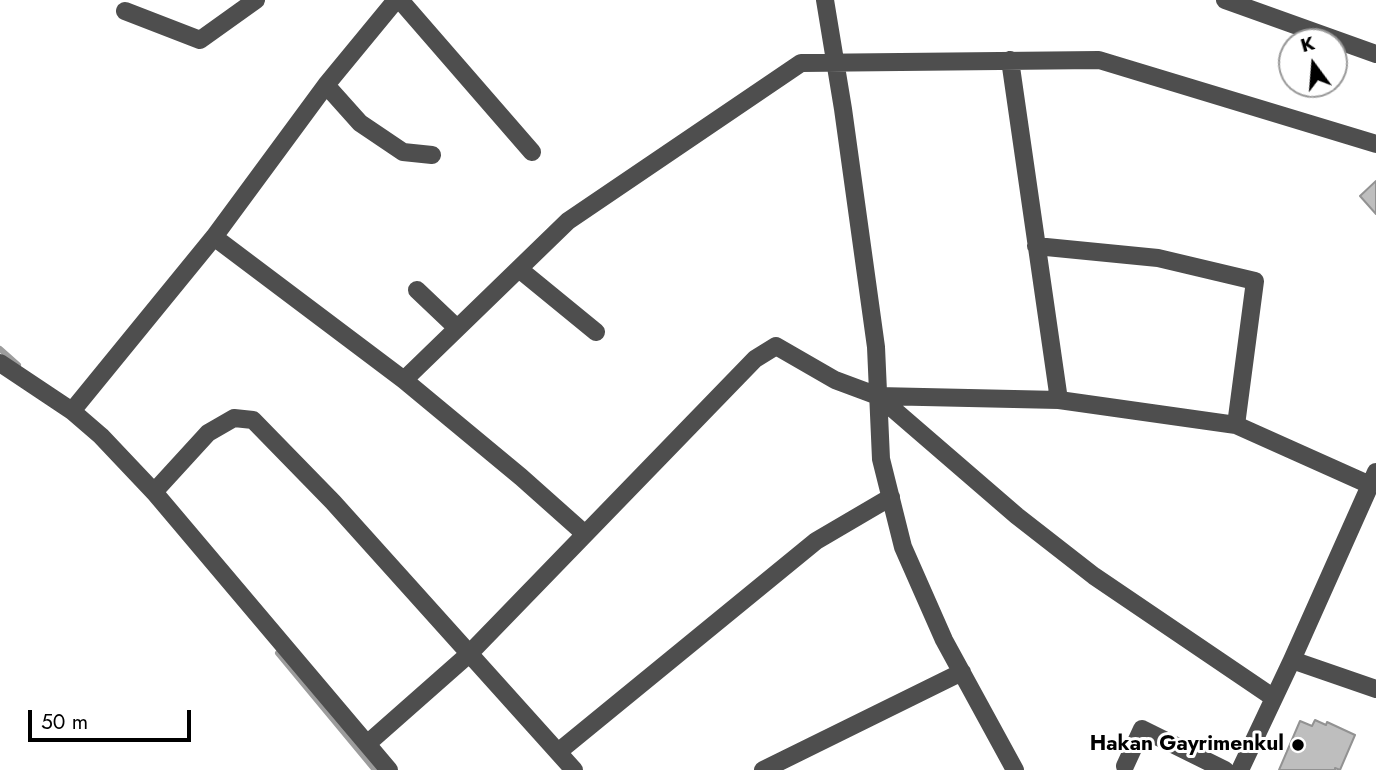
<!DOCTYPE html>
<style>
body{margin:0}
#map{position:relative;width:1376px;height:770px;overflow:hidden;background:#fff;font-family:Jost,sans-serif}
canvas{display:block}
.north{position:absolute;left:1278px;top:28px;width:70px;height:70px;box-sizing:border-box;background:#fff;border:2px solid #999;border-radius:50%;rotate:344deg;font-size:19px;font-weight:700;line-height:28px;text-align:center;color:#000}
.north::after{content:'';display:block;margin:auto;width:24px;height:32px;background:#000;clip-path:polygon(50% 0,100% 100%,50% 72%,0 100%)}
.scale{position:absolute;left:28px;top:710px;width:163px;height:32px;box-sizing:border-box;border:4px solid #000;border-top:0;padding-left:9px;font-size:21px;line-height:24px;white-space:nowrap;color:#000;-webkit-text-stroke:5px #fff;paint-order:stroke}
</style>
<div id="map">
<canvas width="1376" height="770"></canvas>
<div class="north">K</div>
<div class="scale">50 m</div>
</div>
<script>
const ctx = document.querySelector('canvas').getContext('2d');
ctx.lineJoin = 'round';
function strokePath(path, color, width, dash) { ctx.strokeStyle = color; ctx.lineWidth = width; ctx.lineCap = dash ? 'butt' : 'round'; ctx.setLineDash(dash || []); ctx.stroke(path); }
function paint(path, color) { ctx.fillStyle = color; ctx.fill(path, 'evenodd'); }
function write(font, color, halo, rows, align = 'center') {
  ctx.font = font + ' Jost,sans-serif'; ctx.lineWidth = 6; ctx.setLineDash([]); ctx.textBaseline = 'middle'; ctx.strokeStyle = halo; ctx.fillStyle = color; for (const [text, x, y, turn = 0] of rows) {
    ctx.save(); ctx.translate(x, y); ctx.rotate((+turn || 0) * Math.PI / 180); ctx.textAlign = isNaN(turn) ? turn : align; if (halo) ctx.strokeText(text, 0, 0); ctx.fillText(text, 0, 0); ctx.restore();
  }
}
const stream = new Path2D(`
 M0 349 18 365
 M278 653 375 770`);
const building = new Path2D(`
 M1376 181V214L1360 196Z
 M1315 720 1326 725 1327 722 1355 735 1340 770 1335 768V770H1279L1300 721 1312 726Z`);
const minor = new Path2D(`
 M400 0 532 152
 M825 0 843 109 876 347 881 459 903 547 944 640 1015 770
 M1225 0 1376 54
 M125 11 200 40 256 0
 M1010 60 1059 400
 M326 85 360 123 403 152 432 155
 M214 237 404 380 521 477 585 534
 M1036 246 1158 258 1255 281 1236 425
 M519 269 596 332
 M417 290 457 328
 M0 363 72 411 101 436 154 492 389 770
 M404 380 568 221 801 63 1099 60 1376 144
 M878 396 1017 516 1094 576 1274 698
 M72 411 214 237 326 85 396 0
 M154 492 208 433 234 418 253 420 333 502 574 770
 M1292 660 1376 689
 M367 744 469 654 755 359 776 346 835 380 878 396 1059 400 1236 425 1370 485
 M558 752 816 541 891 497
 M1125 766 1142 729 1225 770
 M763 770 962 672
 M1240 770 1292 660 1376 472`);
const markers = [
 [1298,745,7,"#000"]
];
const poiNames = [
 ["Hakan Gayrimenkul",1284,745]
];
strokePath(stream, '#9c9c9c', 6);
paint(building, '#bebebe');
strokePath(building, '#929292', 2);
strokePath(minor, '#4e4e4e', 18);
for (const [x, y, r, color] of markers) { const dot = new Path2D(); dot.arc(x, y, r, 0, 2 * Math.PI); ctx.fillStyle = color; ctx.fill(dot); strokePath(dot, '#fff', 2.5); }
write('bold 21px', '#000', '#fff', poiNames, 'right');
</script>
